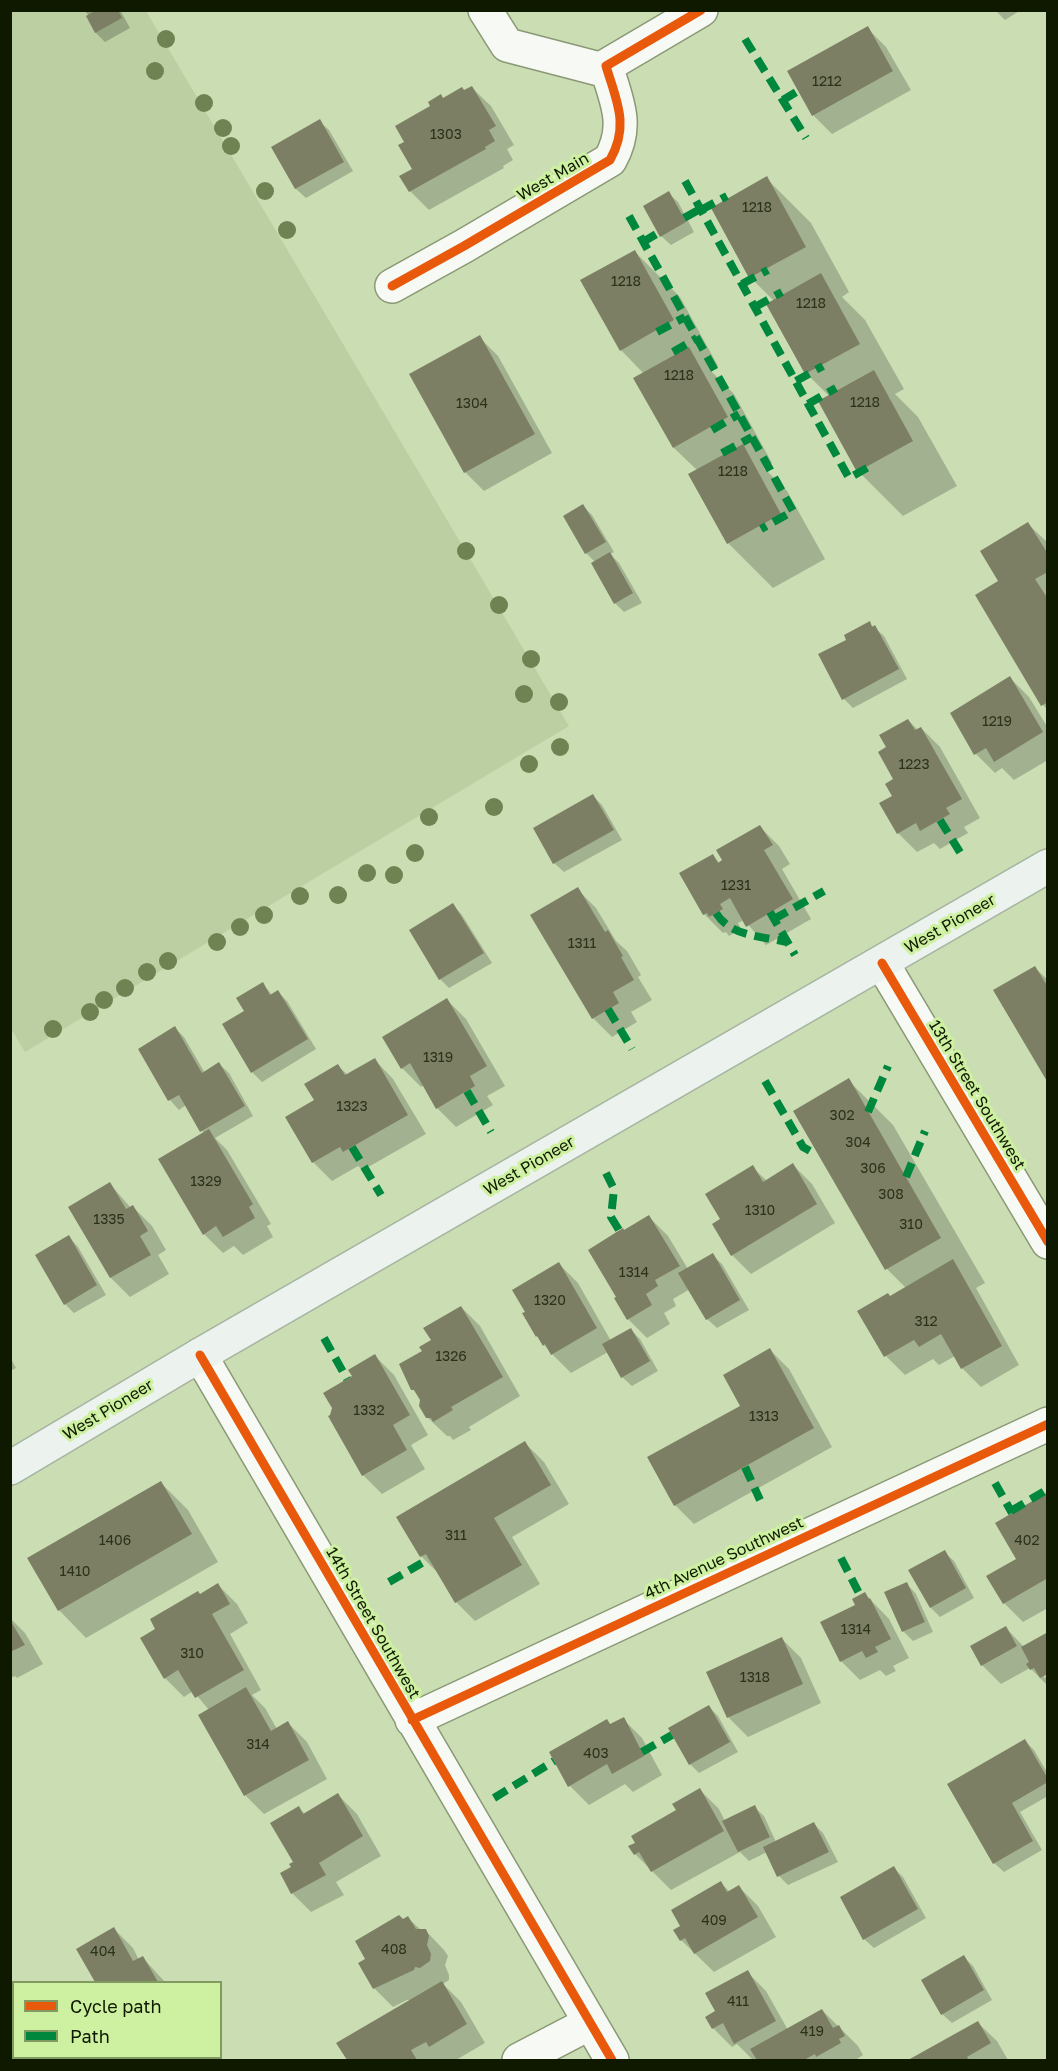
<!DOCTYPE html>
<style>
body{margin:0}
#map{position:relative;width:1058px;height:2071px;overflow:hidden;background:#cbdeb3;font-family:"Golos Text",sans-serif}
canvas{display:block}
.frame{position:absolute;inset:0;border:12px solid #0e1900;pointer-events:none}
.legend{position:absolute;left:12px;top:1981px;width:210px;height:78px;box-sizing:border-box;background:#cef0a1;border:2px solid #819a61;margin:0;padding:8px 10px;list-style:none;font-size:18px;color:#0e1900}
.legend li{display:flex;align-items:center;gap:12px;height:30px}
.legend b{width:30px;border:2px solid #819a61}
</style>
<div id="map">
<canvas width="1058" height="2071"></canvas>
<div class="frame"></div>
<ul class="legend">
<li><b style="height:8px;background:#e8590c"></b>Cycle path</li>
<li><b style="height:8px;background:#00873e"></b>Path</li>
</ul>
</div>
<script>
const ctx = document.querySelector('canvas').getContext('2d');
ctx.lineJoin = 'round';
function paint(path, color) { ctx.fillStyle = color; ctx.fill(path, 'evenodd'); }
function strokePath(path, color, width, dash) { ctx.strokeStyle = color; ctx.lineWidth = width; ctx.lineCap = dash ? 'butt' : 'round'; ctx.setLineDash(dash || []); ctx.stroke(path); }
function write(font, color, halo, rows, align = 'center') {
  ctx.font = font + ' "Golos Text",sans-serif'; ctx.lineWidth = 6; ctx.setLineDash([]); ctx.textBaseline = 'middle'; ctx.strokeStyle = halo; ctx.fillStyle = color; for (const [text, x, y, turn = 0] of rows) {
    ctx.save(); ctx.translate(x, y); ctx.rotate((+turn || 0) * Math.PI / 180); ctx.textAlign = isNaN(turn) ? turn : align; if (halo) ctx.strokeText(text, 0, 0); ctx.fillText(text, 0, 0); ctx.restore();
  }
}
const green = new Path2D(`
 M10 11H146L569 726 25 1052 10 1027Z`);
const shadow = new Path2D(`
 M84 10H120L130 28 105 42 96 33 88 17 89 16Z
 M995 10H1021L1005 20Z
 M867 28 886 47 911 90 832 134 813 115Z
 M472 88 491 106 514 145 507 149 513 160 503 166 504 168 429 210 410 191 414 169 406 142 432 106Z
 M319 121 329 130 353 171 306 198 296 189 273 147Z
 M766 178 811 223 849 292 842 297 865 320 904 389 895 394 918 417 957 486 903 516 858 471 830 397 806 373 774 301 750 277Z
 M668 193 678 202 694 232 671 245 661 236Z
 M635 252 680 297 718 366 710 370 734 394 772 463 764 468 787 491 825 559 773 588 728 543 698 471 674 448 635 379 644 374 621 350Z
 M479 337 498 356 552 453 484 491 465 472Z
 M583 506 592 515 614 552 610 554 619 563 642 603 624 612 615 603 595 562 586 553Z
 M1028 524 1048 543V710L1043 705 977 595 1000 581Z
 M869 623 884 636 907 679 853 708 844 699 848 640Z
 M1010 678 1029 697 1048 728V760L1014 780 1002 768 995 773 976 754Z
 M908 720 918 730 921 728 940 747 980 818 964 827 968 833 940 849 934 843 917 852 898 833 894 796 896 779 888 748Z
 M593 796 602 805 622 840 564 872 554 863Z
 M760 827 779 846 790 864 782 869 811 919 766 945 744 920 738 923 741 929 729 936 726 932 723 933 704 914 713 856 720 863 724 861Z
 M577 889 596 908 616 941 627 951 641 975 638 977 652 1000 631 1012 637 1022 612 1037 593 1018Z
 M453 905 462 915 492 963 449 988 440 979Z
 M1035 968 1048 980V1080Z
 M263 984 273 996 278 992 287 1001 316 1049 262 1082 253 1073 224 1025 246 1012Z
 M447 1000 466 1019 505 1086 487 1096 493 1105 456 1127 437 1108 424 1085 421 1087 402 1068 384 1038Z
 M175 1028 184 1037 205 1073 219 1064 229 1073 253 1116 215 1138 227 1150 271 1224 267 1226 273 1237 243 1255 234 1246 223 1253 204 1234V1134L186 1105 179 1110 170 1100 140 1049Z
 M375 1060 393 1079 426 1134 363 1170 358 1166 332 1181 313 1162 316 1100 338 1066 348 1075Z
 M848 1080 893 1125 985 1283 976 1288 1019 1365 981 1387 962 1368 955 1356 939 1365 933 1359 905 1375 886 1356 891 1298 906 1288 887 1269Z
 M793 1165 812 1184 835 1223 751 1274 732 1255 722 1220 752 1167 767 1181Z
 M110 1184 131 1208 133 1207 152 1226 166 1250 158 1255 169 1274 130 1297 111 1278 70 1208Z
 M649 1217 668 1236 688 1269 712 1255 722 1264 749 1310 717 1328 707 1319 690 1289 673 1299 676 1306 664 1313 670 1324 647 1338 628 1319 616 1299 624 1232Z
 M69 1237 78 1247 106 1295 74 1313 65 1304Z
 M559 1264 578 1283 611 1341 631 1330 640 1339 658 1371 632 1386 622 1377 608 1352 571 1373 552 1354 544 1345Z
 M461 1307 480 1326 520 1396 469 1427 471 1430 453 1440 450 1436H447L427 1417 421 1400 413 1389 433 1341Z
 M770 1350 789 1369 832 1447 694 1524 675 1505 742 1406Z
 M375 1356 394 1375 428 1435 411 1445 425 1469 382 1494 363 1475 354 1377Z
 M10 1357 16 1368 10 1371Z
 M525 1443 544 1462 569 1504 512 1537 540 1584 475 1621 456 1602 441 1576 421 1556Z
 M161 1483 188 1510 218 1562 86 1638 59 1610Z
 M1048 1494V1608L1023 1622 1004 1603 1018 1559Z
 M944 1552 954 1561 974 1598 940 1617 931 1608Z
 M907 1584 916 1594 933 1632 913 1641 904 1632 886 1593Z
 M218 1585 237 1604 248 1623 230 1634 261 1690 252 1695 265 1708 277 1729 288 1723 307 1742 327 1779 264 1814 245 1795 209 1710 193 1691 184 1697 165 1678 157 1629 200 1595Z
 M865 1594 889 1619 909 1658 893 1666 896 1671 886 1676 880 1670 860 1680 841 1661 822 1623 857 1606Z
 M10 1618 25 1633 43 1664 17 1678 15 1676 10 1678Z
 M1006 1628 1024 1647 1044 1674V1678L1048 1675V1686L1030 1668 1001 1684 982 1665Z
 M782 1639 801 1658 821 1703 748 1737 729 1718 708 1673Z
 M709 1707 718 1716 738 1752 699 1773 690 1764Z
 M623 1719 642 1738 662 1775 633 1792 625 1784 589 1805 570 1786Z
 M1025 1741 1034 1750 1048 1774V1796L1020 1812 1042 1850 1004 1872 994 1863Z
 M700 1790 719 1809 725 1821 754 1807 764 1816 776 1842 814 1824 823 1833 838 1862 788 1885 779 1876 767 1852 749 1861 740 1852 671 1890 635 1854Z
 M338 1795 357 1814 381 1856 336 1882 344 1895 311 1912 292 1893 282 1874 293 1867 295 1862 299 1808 305 1814Z
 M894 1868 903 1877 926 1918 874 1948 864 1939Z
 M721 1883 730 1892 739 1887 758 1906 776 1937 714 1972 681 1940 682 1926Z
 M408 1918 421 1930H425L444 1950 448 1956 445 1965 449 1975V1980L443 1984 461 2002 485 2043 456 2060H348L338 2043 413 2000H407L393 2007 374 1988 403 1921Z
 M114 1929 133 1948 139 1960 143 1958 165 1982H97L78 1950Z
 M964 1957 973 1966 992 2000 952 2023 942 2014Z
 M747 1972 766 1991 788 2030 822 2010 858 2046 863 2055 857 2059 858 2060H753L737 2044 732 2047 713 2028 717 2012Z
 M978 2023 997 2041 1008 2060H911Z
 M147 2058H163L149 2060Z`);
const building = new Path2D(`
 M96 10H118L122 18 95 33 86 16Z
 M868 26 893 71 812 116 787 71Z
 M472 86 496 126 489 130 495 141 485 147 486 149 409 192 399 176 412 169 398 145 404 142 395 126 430 106 428 102 441 94 443 98 462 87 464 90Z
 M320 119 344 162 295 189 271 147Z
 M767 176 806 247 749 278 711 208Z
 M669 191 686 222 660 237 643 206Z
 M635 250 674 320 620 351 580 280Z
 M821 273 860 344 805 374 766 304Z
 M480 335 535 434 464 473 409 374Z
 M689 347 728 417 673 448 633 378Z
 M874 370 913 441 857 472 818 401Z
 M743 444 781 514 727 544 688 474Z
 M583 504 606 542 585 554 563 516Z
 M1028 522 1048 554V572L1035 579 1048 599V702L1041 706 975 595 998 581 980 551Z
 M610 552 633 593 614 604 591 563Z
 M870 621 872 627 875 625 899 669 842 700 818 654 846 640 844 635Z
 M1010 676 1043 732 994 762 986 748 974 755 950 713Z
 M908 719 915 730 921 727 962 799 946 808 950 814 920 831 916 823 897 834 879 803 892 796 885 784 893 779 878 752 886 747 879 735Z
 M593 794 614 830 553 864 533 828Z
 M760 825 773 845 764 850 793 899 746 927 730 898 720 904 723 909 709 917 707 913 703 915 679 873 713 854 718 863 722 860 716 850Z
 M578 887 605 932 608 930 623 956 621 957 634 980 613 992 619 1003 592 1019 530 915Z
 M453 903 484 953 439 980 409 930Z
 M1035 966 1048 987V1083L993 990Z
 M263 982 270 995 278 990 308 1039 251 1073 222 1024 244 1011 236 998Z
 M447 998 487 1066 470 1076 475 1086 436 1109 410 1063 401 1069 382 1037Z
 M175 1026 202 1073 219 1062 245 1106 200 1132 179 1095 168 1101 138 1049Z
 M375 1058 408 1115 343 1152 340 1147 312 1163 285 1117 314 1100 304 1084 338 1064 345 1075Z
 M849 1078 941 1238 885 1270 793 1111Z
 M209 1129 253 1204 249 1207 255 1218 223 1237 216 1226 203 1235 158 1159Z
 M793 1163 817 1204 731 1256 712 1224 720 1219 705 1194 753 1165 763 1182Z
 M110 1182 126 1209 133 1205 148 1231 140 1236 151 1255 110 1278 68 1207Z
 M649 1215 680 1266 655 1280 658 1286 646 1294 652 1305 627 1320 614 1298 616 1297 588 1250 623 1228 624 1230Z
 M69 1235 97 1285 64 1305 35 1255Z
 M713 1253 740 1300 706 1320 678 1273Z
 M953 1259 1002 1346 961 1369 941 1334 919 1347 914 1340 884 1357 857 1311 888 1293 890 1296Z
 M559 1262 597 1328 551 1355 545 1344 543 1346 537 1336 536 1337 522 1313 525 1312 512 1290Z
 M461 1306 503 1377 451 1407 453 1410 433 1422 431 1418H426L419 1406 420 1400 414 1390H411L399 1364 422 1351 419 1347 431 1340 423 1328Z
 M631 1328 650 1361 621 1378 602 1344Z
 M770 1348 814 1428 674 1506 647 1457 740 1406 723 1375Z
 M375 1354 410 1415 393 1425 407 1450 362 1476 328 1416 330 1415 332 1408 323 1393 352 1376 348 1370Z
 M525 1441 551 1485 494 1518 522 1565 455 1603 426 1554 420 1557 396 1517Z
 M161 1481 192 1534 58 1611 27 1558Z
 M1048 1492V1578L1003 1604 986 1576 1016 1559 995 1523Z
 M945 1550 966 1588 930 1608 908 1570Z
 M907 1582 925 1622 902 1632 884 1592Z
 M218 1583 230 1604 212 1614 244 1670 195 1698 178 1670 164 1679 140 1638 155 1629 150 1619 198 1591 200 1594Z
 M865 1592 869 1599 870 1598 891 1639 875 1647 878 1652 866 1658 862 1651 840 1662 820 1622 855 1605 852 1599Z
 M10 1620 25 1645 10 1652Z
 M1006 1626 1017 1646 981 1666 970 1646Z
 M1048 1632V1674L1040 1678 1034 1668 1030 1670 1026 1664 1029 1662 1021 1647Z
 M782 1637 803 1684 727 1718 706 1672Z
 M246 1687 271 1731 288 1721 309 1760 244 1796 198 1715Z
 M709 1705 730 1742 689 1765 668 1728Z
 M624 1717 644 1756 612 1774 607 1764 568 1787 549 1752 607 1719 610 1724Z
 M1025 1739 1048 1779V1782L1012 1803 1033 1841 993 1864 947 1784Z
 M700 1788 724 1831 651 1872 639 1852 634 1855 628 1846 635 1843 631 1836 676 1810 672 1804Z
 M338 1793 363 1836 319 1863 326 1875 291 1894 280 1873 291 1867 289 1864 293 1862 270 1823 299 1806 303 1814Z
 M755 1805 770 1837 738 1852 722 1821Z
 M814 1822 829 1852 777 1877 763 1847Z
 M894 1866 918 1909 863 1940 840 1897Z
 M721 1881 727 1892 739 1885 758 1917 694 1954 685 1938 680 1941 673 1930 680 1926 671 1910Z
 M399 1915 403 1919 408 1916 416 1929H426L429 1936 427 1945 431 1954 430 1961 420 1968 415 1967 414 1970 373 1989 358 1963 365 1959 355 1941Z
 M114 1927 133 1961 143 1956 158 1982H95L76 1949Z
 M964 1955 984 1990 941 2015 921 1980Z
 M748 1970 776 2021 734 2044 723 2023 712 2029 705 2017 715 2011 705 1993Z
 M442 1981 467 2024 429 2047 426 2042 411 2050 417 2060H347L336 2043Z
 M822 2009 833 2028 839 2025 845 2036 839 2039 841 2043 816 2057 815 2054 804 2060H757L750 2049Z
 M978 2021 991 2043 967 2057 969 2060H908Z`);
const minor = new Path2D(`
 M485 10 507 45 607 71
 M392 286 464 246 610 160C630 125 616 100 606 66L701 10
 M882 963 1048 1242
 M200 1355 612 2060
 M412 1720 1048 1424
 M519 2060 590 2023`);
const major = new Path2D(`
 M10 1468 200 1355 1048 866`);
const quiet = new Path2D(`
 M745 39 806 138
 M783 100 798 91
 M685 181 849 478 874 464
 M701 210 727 196
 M629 216 793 511 761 529
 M684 218 700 209
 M643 242 658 233
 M742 284 768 270
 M755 307 782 292
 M657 332 685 317
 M673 352 697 338
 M796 381 823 366
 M808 404 836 388
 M712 430 739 414
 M722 453 752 437
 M940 820 963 857
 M770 912 795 955
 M716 913C731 937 762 936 787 942
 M774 919 824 891
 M608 1009 632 1049
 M765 1081 803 1147 810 1151 816 1149
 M467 1091 491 1132
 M868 1112 888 1066
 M352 1147 381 1195
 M606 1173 614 1189 611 1217 619 1230
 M906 1177 925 1131
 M324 1338 347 1379
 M745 1467 760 1500
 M995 1483 1012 1513
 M1011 1511 1048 1489
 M841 1558 860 1595
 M389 1582 429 1559
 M642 1752 672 1735
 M494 1798 554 1761`);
const cycleway = new Path2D(`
 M392 286 464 246 610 160C630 125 616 100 606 66L701 10
 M882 963 1048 1242
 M200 1355 612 2060
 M412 1720 1048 1424`);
const trees = [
 [166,39],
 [155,71],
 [204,103],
 [223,128],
 [231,146],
 [265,191],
 [287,230],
 [466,551],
 [499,605],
 [531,659],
 [524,694],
 [559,702],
 [560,747],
 [529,764],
 [494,807],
 [429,817],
 [415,853],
 [367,873],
 [394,875],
 [338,895],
 [300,896],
 [264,915],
 [240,927],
 [217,942],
 [168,961],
 [147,972],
 [125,988],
 [104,1000],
 [90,1012],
 [53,1029]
];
const numberNames = [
 ["1212",827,82],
 ["1303",446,135],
 ["1218",757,208],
 ["1218",626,282],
 ["1218",811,304],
 ["1218",679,376],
 ["1218",865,403],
 ["1304",472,404],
 ["1218",733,472],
 ["1219",997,722],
 ["1223",914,765],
 ["1231",736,886],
 ["1311",582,944],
 ["1319",438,1058],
 ["1323",352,1107],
 ["302",842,1116],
 ["304",858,1143],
 ["306",873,1169],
 ["1329",206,1182],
 ["308",891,1195],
 ["1310",760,1211],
 ["1335",109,1220],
 ["310",911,1225],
 ["1314",634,1273],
 ["1320",550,1301],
 ["312",926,1322],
 ["1326",451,1357],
 ["1332",369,1411],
 ["1313",764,1417],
 ["311",456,1536],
 ["1406",115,1541],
 ["402",1027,1541],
 ["1410",75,1572],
 ["1314",856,1630],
 ["310",192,1654],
 ["1318",755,1678],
 ["314",258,1745],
 ["403",596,1754],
 ["409",714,1921],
 ["408",394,1950],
 ["404",103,1952],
 ["411",738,2002],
 ["419",812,2032]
];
const streetNames = [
 ["West Main",553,177,-30],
 ["West Pioneer",950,924,-30],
 ["13th Street Southwest",977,1095,59],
 ["West Pioneer",529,1166,-30],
 ["West Pioneer",108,1410,-31],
 ["4th Avenue Southwest",724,1558,-25],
 ["14th Street Southwest",373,1623,60]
];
paint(green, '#bccfa2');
paint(shadow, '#0003');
paint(building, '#7d7f65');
strokePath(minor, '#8a9876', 36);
strokePath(major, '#a5b3a1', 36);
strokePath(minor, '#f7faf4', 33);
strokePath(major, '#ecf2ed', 33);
strokePath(quiet, '#00873e', 8, [15, 8]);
strokePath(cycleway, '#e8590c', 9);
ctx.fillStyle = '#6f8251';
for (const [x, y] of trees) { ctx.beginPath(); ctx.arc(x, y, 9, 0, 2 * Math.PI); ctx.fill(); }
write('14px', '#2a3219', null, numberNames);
write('16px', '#0e1900', '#cef0a1', streetNames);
</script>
